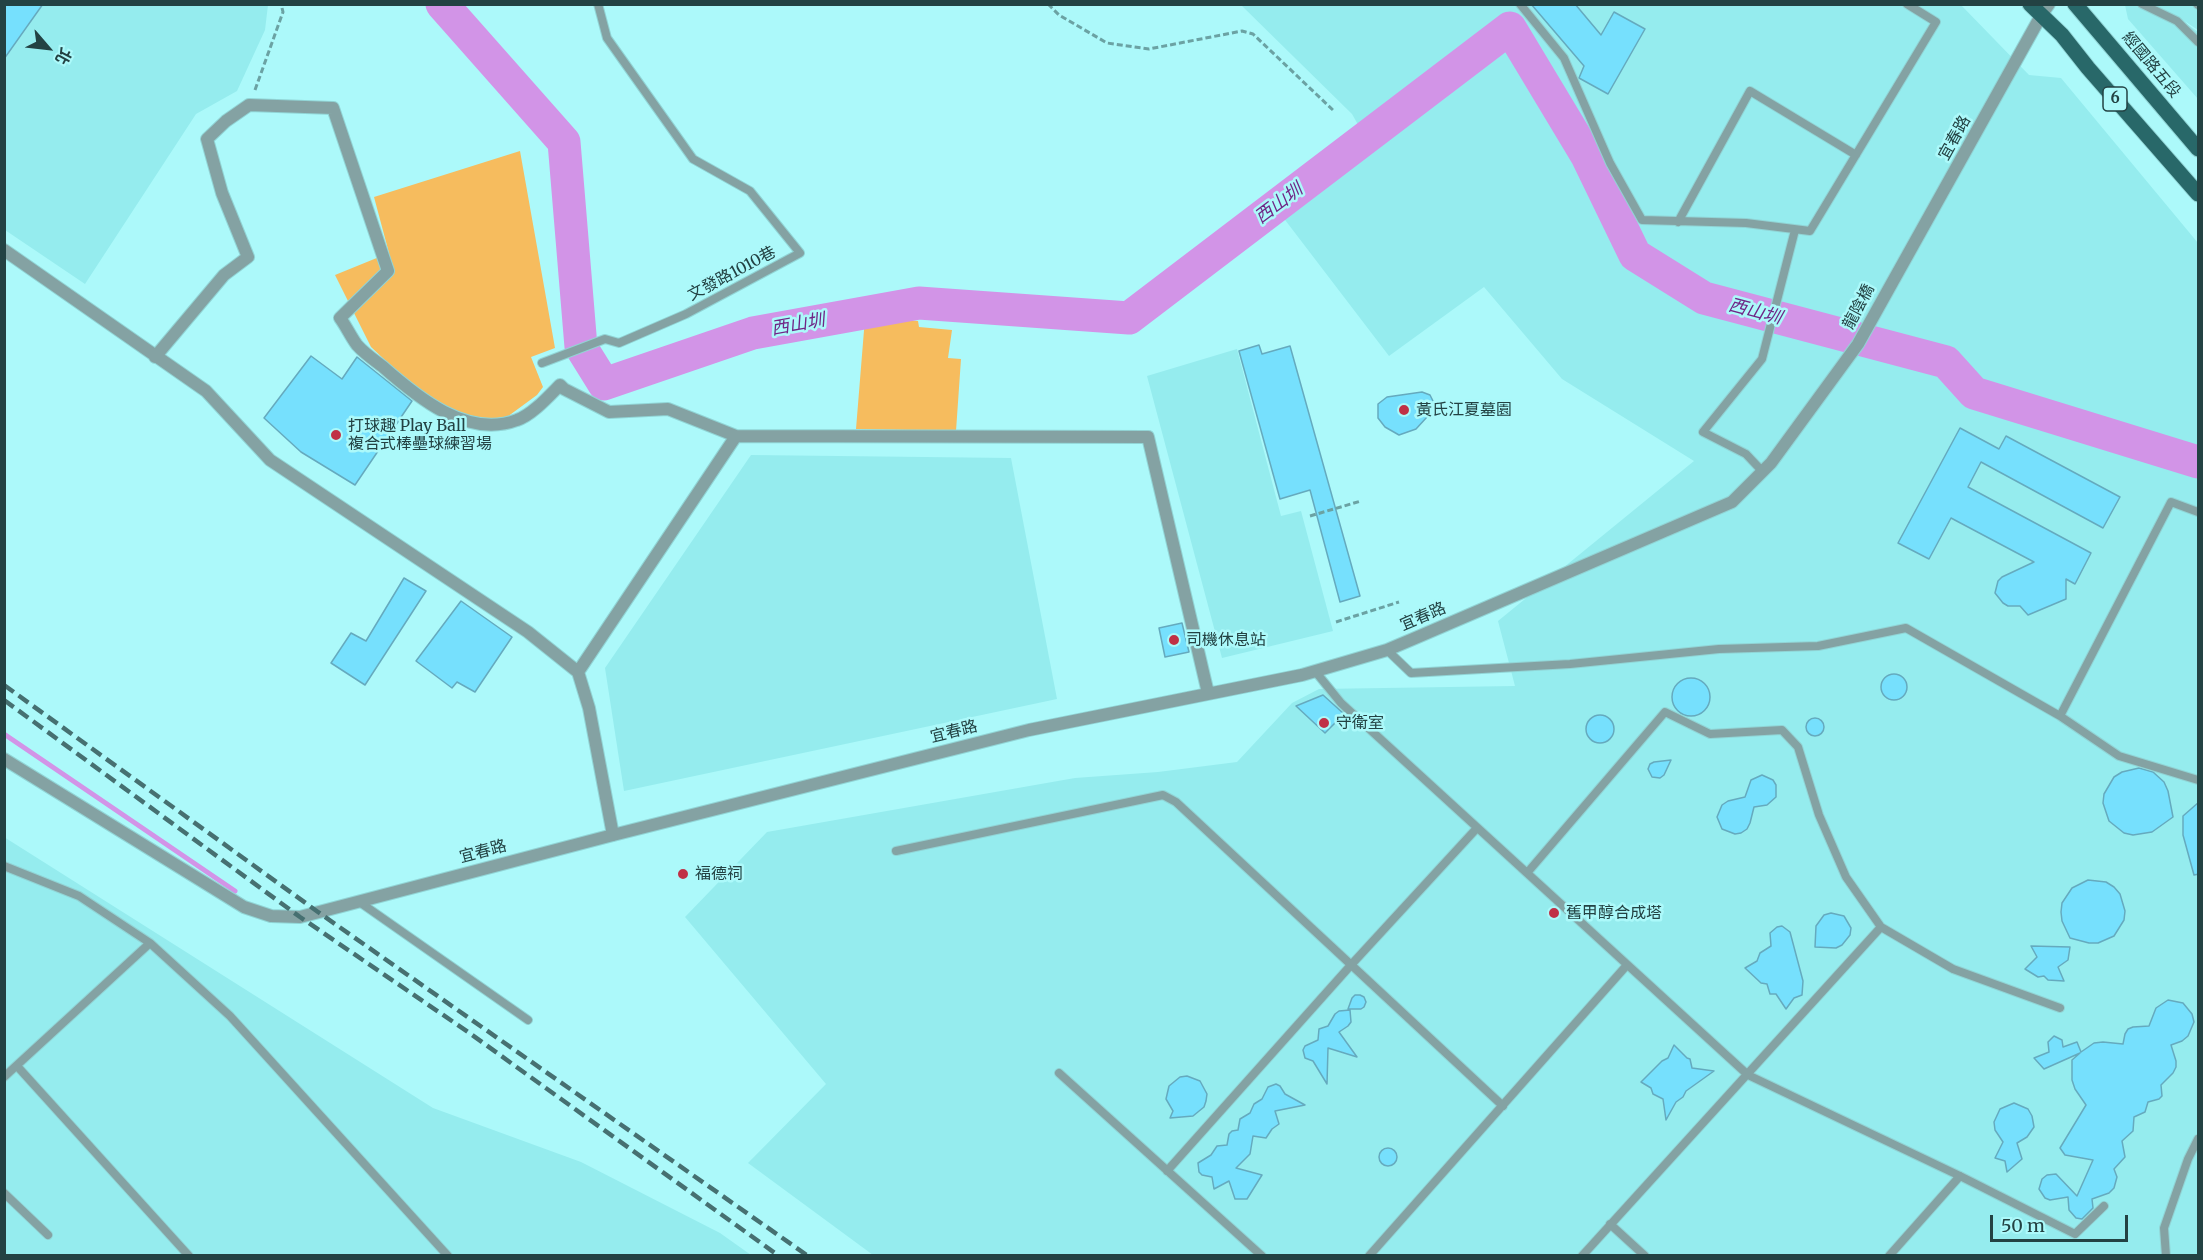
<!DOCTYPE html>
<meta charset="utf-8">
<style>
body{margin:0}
#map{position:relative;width:2203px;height:1260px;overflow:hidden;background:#acf9fa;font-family:Merriweather,"Noto Sans TC",serif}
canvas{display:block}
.frame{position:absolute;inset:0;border:6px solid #234243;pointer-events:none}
.north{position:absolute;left:18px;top:18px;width:60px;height:60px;-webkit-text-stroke:4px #acf9fa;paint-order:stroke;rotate:118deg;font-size:16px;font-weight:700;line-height:24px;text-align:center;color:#234243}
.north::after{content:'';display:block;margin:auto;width:21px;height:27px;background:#234243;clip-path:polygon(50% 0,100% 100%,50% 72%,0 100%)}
.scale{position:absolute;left:1990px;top:1215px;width:138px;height:27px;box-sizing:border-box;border:3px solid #234243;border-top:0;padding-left:8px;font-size:18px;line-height:21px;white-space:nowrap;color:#234243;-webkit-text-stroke:4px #acf9fa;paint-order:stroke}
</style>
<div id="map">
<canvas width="2203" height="1260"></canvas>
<div class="frame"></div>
<div class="north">北</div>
<div class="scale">50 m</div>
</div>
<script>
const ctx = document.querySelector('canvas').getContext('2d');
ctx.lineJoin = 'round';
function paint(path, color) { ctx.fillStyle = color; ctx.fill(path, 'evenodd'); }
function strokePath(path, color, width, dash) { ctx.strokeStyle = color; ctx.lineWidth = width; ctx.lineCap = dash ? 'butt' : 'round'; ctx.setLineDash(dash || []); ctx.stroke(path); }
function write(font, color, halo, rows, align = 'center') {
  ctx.font = font + ' Merriweather,"Noto Sans TC",serif'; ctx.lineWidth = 5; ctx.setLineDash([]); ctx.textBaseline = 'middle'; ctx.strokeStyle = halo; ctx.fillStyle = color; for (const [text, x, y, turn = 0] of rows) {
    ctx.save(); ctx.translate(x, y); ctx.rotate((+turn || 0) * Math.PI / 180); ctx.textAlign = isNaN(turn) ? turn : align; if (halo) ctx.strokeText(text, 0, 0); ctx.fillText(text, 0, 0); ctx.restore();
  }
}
const built = new Path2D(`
 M43 5H268L265 30 237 91 196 114 85 284 5 230V59Z
 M1241 5H1961L2029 75 2061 78 2198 243V1255H873L748 1163 826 1084 685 917 767 832 1075 778 1158 772 1237 762 1292 703 1319 689 1515 686 1498 621 1694 461 1562 379 1484 287 1389 356 1279 212 1370 146 1352 114Z
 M2125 5H2198V30L2178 17 2198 32V99L2128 19Z
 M1237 349 1281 516 1301 511 1333 631 1222 658 1147 376Z
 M751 455 1011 458 1057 699 624 791 605 668Z
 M4 837 433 1108 581 1162 720 1233 751 1255H5Z`);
const green = new Path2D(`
 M520 151 555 348 531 357 543 387 537 395 507 417 487 419 459 413 418 391 371 347 335 275 389 253 374 197Z
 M865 318 918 321 919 327 952 330 948 358 961 359 956 431 856 429Z`);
const stream = new Path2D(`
 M4 734 235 891`);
const river = new Path2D(`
 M442 4 564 142 581 347 604 384 753 333 919 303 1129 318 1510 28 1587 156 1635 255 1704 298 1946 362 1974 393 2198 462`);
const building = new Path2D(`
 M4 4H43L4 59Z
 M1531 4H1575L1601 35 1614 12 1645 29 1608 94 1579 78 1584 66Z
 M1259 345 1262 354 1290 346 1360 596 1340 602 1310 490 1280 499 1239 351Z
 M311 356 342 379 357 357 412 401 355 485 301 452 264 418Z
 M1422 392 1430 395 1434 403 1427 417 1416 429 1399 435 1385 427 1378 418V404L1387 397Z
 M1960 428 1999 449 2006 436 2120 497 2103 528 1981 462 1968 487 2091 553 2075 584 2066 579V599L2028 615 2020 606H2008L2003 603 1995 593 1998 581 2002 577 2034 562 1951 518 1929 559 1898 543Z
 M404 578 426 591 365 685 331 663 351 633 366 641Z
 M461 601 512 637 475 692 457 682 452 688 416 661Z
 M1182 623 1189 652 1165 657 1159 628Z
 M1881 687a13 13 0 1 1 26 0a13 13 0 1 1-26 0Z
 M1672 697a19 19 0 1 1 38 0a19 19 0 1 1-38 0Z
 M1323 695 1344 714 1325 733 1296 706Z
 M1586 729a14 14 0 1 1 28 0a14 14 0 1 1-28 0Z
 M1806 727a9 9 0 1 1 18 0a9 9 0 1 1-18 0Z
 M1671 760 1664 775 1660 778 1652 777 1648 769 1650 764 1654 762Z
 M2139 768 2153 772 2164 782 2168 791 2173 817 2152 832 2133 835 2124 833 2109 821 2103 803 2104 794 2114 777 2122 772Z
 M1762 775 1773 780 1776 785V797L1767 805 1754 807 1750 823 1747 829 1741 833 1735 834 1722 829 1717 817 1722 805 1728 801 1745 797 1751 780Z
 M2199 802V874L2194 875 2183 835V816Z
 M2088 880 2106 882 2114 887 2120 894 2125 911 2124 920 2114 936 2098 943H2089L2070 938 2062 921 2061 912 2062 903 2072 888Z
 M1831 913 1844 916 1851 928 1850 935 1842 945 1836 948 1815 947 1816 926 1824 915Z
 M1782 926 1790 932 1803 981 1802 995 1794 998 1786 1009 1776 994H1770L1767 984 1761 983 1745 968 1757 961 1760 953 1771 946 1770 933 1777 927Z
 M2031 946 2070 947 2068 960 2058 967 2064 981 2048 980 2044 976 2038 977 2025 969 2037 957Z
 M1355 995H1360L1364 997 1366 1002 1364 1007 1361 1009H1348L1352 998Z
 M2168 1000 2183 1003 2192 1014 2194 1022 2188 1036 2182 1041 2171 1045 2176 1061V1067L2173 1073 2161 1085 2162 1096 2159 1099 2148 1102 2145 1112 2134 1117 2133 1131 2122 1141 2125 1157 2114 1169 2117 1177 2114 1188 2109 1193 2092 1199 2093 1208 2082 1219 2076 1218 2069 1210 2068 1197 2050 1200 2045 1198 2039 1189 2042 1179 2047 1175 2056 1174 2077 1196 2093 1160 2065 1155 2060 1148 2086 1105 2075 1089 2072 1080V1060L2080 1053 2044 1069 2034 1058 2049 1052 2048 1042 2054 1036 2062 1040 2063 1047 2077 1042 2081 1052 2094 1043 2103 1042 2123 1044 2125 1034 2128 1029 2133 1027 2149 1026 2156 1008Z
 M1350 1010 1351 1022 1348 1026 1339 1032 1357 1057 1328 1048 1327 1084 1313 1061 1305 1058 1303 1050 1305 1046 1318 1040 1319 1029 1328 1026 1335 1014 1339 1011Z
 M1674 1045 1687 1058 1690 1059 1692 1068 1714 1071 1686 1091 1683 1097 1676 1102 1666 1120 1663 1099 1653 1094 1651 1088 1641 1082 1662 1061 1668 1058Z
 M1187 1076 1200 1081 1207 1094 1206 1101 1204 1107 1193 1116 1170 1118 1173 1111 1166 1099 1169 1086 1180 1077Z
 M1276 1084 1280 1086 1285 1094 1305 1105 1275 1111 1279 1124 1272 1129 1266 1138 1253 1136 1250 1154 1236 1168 1262 1175 1247 1199H1235L1229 1181 1214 1189 1212 1177 1202 1175 1199 1172 1198 1163 1211 1155 1217 1146 1227 1145 1229 1134 1232 1131 1238 1130 1240 1119 1250 1113 1254 1104 1262 1099 1268 1087Z
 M2014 1103 2028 1109 2032 1116 2034 1127 2027 1137 2017 1143 2022 1159 2007 1172 2005 1161 1995 1158 2003 1142 1995 1130 1994 1122 2000 1109Z
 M1379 1157a9 9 0 1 1 18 0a9 9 0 1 1-18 0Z`);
const path = new Path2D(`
 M1048 4 1059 15 1107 43 1149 49 1242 31 1253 34 1335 112
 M255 90 283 12 281 4
 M1310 516 1361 501
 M1336 622 1399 602`);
const lane = new Path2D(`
 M1520 4 1564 58 1610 163 1642 220 1746 223 1810 231 1936 22 1907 4
 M2142 4 2177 21 2198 42
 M2197 4 2198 5
 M1678 222 1750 91 1856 155
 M542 363 605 339 619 343 686 314 800 253 750 191 693 159 607 38 598 4
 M1763 472 1746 454 1703 432 1762 359 1795 230
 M1387 650 1411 673 1570 664 1719 649 1818 646 1906 628 2060 716 2119 756 2198 780
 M1315 671 1341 703 1748 1075 1960 1176 2075 1234 2104 1206
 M2060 716 2171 502 2198 512
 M896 851 1163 795 1176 802 1503 1106
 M4 866 79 896 150 943 230 1016 448 1256
 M1527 873 1665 712 1710 734 1782 730 1798 747 1819 815 1846 877 1881 927
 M358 901 528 1020
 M17 1066 189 1256
 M1059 1073 1262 1256
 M4 1077 150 943
 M1167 1171 1351 965 1477 828
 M4 1193 48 1235
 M1610 1224 1645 1256
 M1369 1256 1627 965
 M1582 1256 1881 927 1953 969 2060 1008
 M1889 1256 1960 1176
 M2166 1256 2164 1228 2188 1159 2198 1139`);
const street = new Path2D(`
 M4 250 206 391 270 460 528 632 578 672 589 708 613 835
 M155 357 224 275 248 257 222 193 207 139 226 121 249 105 333 108 388 271 340 318C346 326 351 337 357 345 364 353 374 360 382 366 417 397 467 439 517 420 532 415 549 396 560 385L564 389 609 412 668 409 736 436 1148 437 1208 693
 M578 672 736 436
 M4 759 244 907 271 916 300 917 613 835 1029 730 1302 675 1387 650 1413 639 1732 502 1771 463 1858 344 2042 14 2049 4`);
const primary = new Path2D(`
 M2030 4 2062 35 2088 68 2198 194
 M2075 4 2198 149`);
const rail = new Path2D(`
 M4 685 318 912 808 1256
 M4 700 300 917 468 1032 779 1256`);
const markers = [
 [1404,410,6,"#c03046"],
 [336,435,6,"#c03046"],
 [1174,640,6,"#c03046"],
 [1324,723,6,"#c03046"],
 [683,874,6,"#c03046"],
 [1554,913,6,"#c03046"]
];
const shields = [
 [2115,99,24]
];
const shieldNames = [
 ["6",2115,99]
];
const streetNames = [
 ["經國路五段",2151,65,50],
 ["宜春路",1955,138,-61],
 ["文發路1010巷",732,274,-28],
 ["龍陰橋",1859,307,-62],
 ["宜春路",1423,617,-23],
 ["宜春路",954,732,-14],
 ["宜春路",483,852,-15]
];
const poiNames = [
 ["黃氏江夏墓園",1416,410],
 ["打球趣 Play Ball",348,426],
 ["複合式棒壘球練習場",348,444],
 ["司機休息站",1186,640],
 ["守衛室",1336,723],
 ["福德祠",695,874],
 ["舊甲醇合成塔",1566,913]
];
const waterNames = [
 ["西山圳",1279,204,-37],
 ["西山圳",1755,312,15],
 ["西山圳",798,325,-10]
];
paint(built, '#95ecee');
paint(green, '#f6bc5e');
strokePath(stream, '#d294e7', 5);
strokePath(river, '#d294e7', 33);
paint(building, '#76e0fd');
strokePath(building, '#65aabe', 1.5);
strokePath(lane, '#91d4d5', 10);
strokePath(street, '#91d4d5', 14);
strokePath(primary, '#91d4d5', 17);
strokePath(path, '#6ba2a3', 3, [6, 3]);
strokePath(lane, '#84a2a3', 8);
strokePath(street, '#84a2a3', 12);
strokePath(primary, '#286869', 15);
strokePath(rail, '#467071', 4.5, [12, 6]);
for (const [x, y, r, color] of markers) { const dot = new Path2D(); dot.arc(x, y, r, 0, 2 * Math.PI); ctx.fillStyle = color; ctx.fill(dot); strokePath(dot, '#acf9fa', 2); }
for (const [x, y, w] of shields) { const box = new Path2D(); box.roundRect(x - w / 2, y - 12, w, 24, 4.5); ctx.fillStyle = '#acf9fa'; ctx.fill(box); strokePath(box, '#234243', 1.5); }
write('bold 15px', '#234243', null, shieldNames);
write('16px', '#234243', '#acf9fa', streetNames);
write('16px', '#234243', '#acf9fa', poiNames, 'left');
write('italic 18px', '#702686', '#acf9fa', waterNames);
</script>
